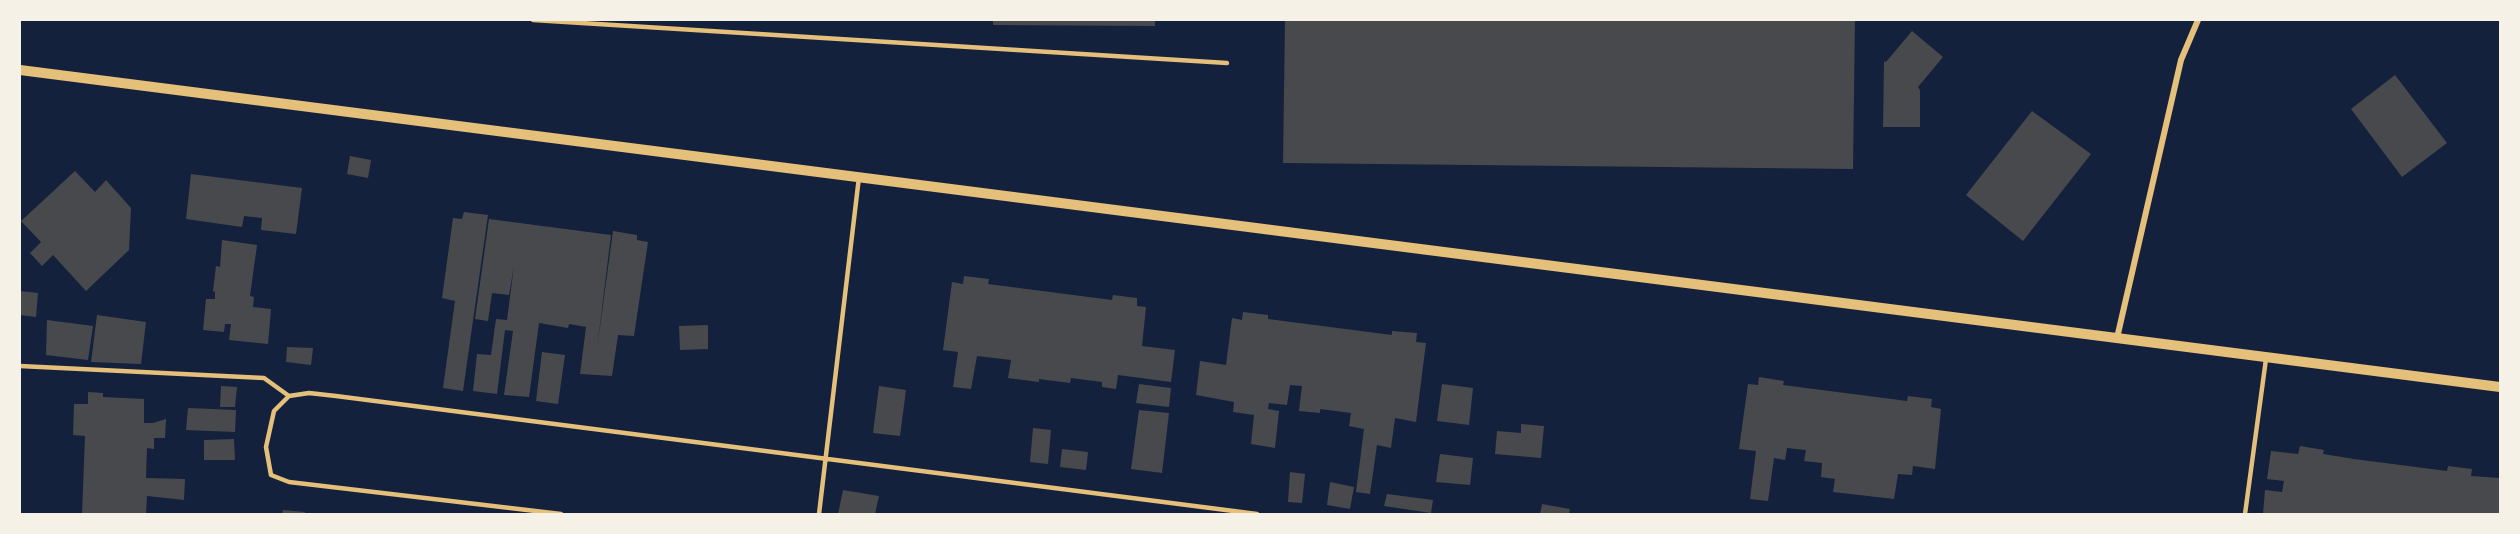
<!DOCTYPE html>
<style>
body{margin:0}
#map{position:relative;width:2520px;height:534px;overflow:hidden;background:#14213d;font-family:Rubik,sans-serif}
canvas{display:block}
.frame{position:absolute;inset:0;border:21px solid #f6f1e7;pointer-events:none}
</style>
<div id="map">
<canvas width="2520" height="534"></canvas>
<div class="frame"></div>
</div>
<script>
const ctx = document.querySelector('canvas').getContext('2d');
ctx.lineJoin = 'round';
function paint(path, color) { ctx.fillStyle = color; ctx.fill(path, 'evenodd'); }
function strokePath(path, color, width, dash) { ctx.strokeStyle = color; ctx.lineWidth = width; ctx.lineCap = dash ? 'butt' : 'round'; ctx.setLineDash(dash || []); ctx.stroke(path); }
const building = new Path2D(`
 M993 20H1155V26L993 25Z
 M1285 20H1855L1853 169 1283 163Z
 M1912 31 1943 57 1918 87 1920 90V127H1883L1884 61 1886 62Z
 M2395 75 2447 143 2402 177 2351 109Z
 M2032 111 2091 154 2023 241 1966 195Z
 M350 156 371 160 368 178 347 174Z
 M75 171 95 192 106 180 131 208 129 250 86 291 53 255 42 266 30 253 41 242 21 221Z
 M191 174 302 188 296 234 261 230 262 218 244 216 242 227 186 219Z
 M464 212 488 215 463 391 443 388 455 301 442 298 453 218 462 219Z
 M489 219 611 235 597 349 613 231 637 235V240L648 242 634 336 618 335 612 376 580 374 586 327 569 324 568 328 539 323 529 397 504 395 513 331 505 330 497 394 473 391 477 354 491 355 496 319 507 320 514 266 509 295 492 293 488 321 475 319Z
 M222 240 257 245 250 296 254 297 253 307 271 309 268 344 229 340 231 324H225L224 332 203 330 206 299H215V292L213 291 216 266 220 267Z
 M964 276 989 279 988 284 1112 300 1113 295 1137 298V306L1146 307 1142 346 1175 350 1171 382 1118 375 1116 389 1102 387V382L1071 378 1070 383 1039 379V382L1008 378 1011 360 977 356 971 389 953 387 958 352 943 350 952 282 963 284Z
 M20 291 38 293 36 317 20 315Z
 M1243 312 1268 315V319L1392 335V331L1417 333 1416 342 1426 343 1416 422 1395 418 1391 448 1377 445 1370 494 1356 492 1364 429 1349 426 1351 413 1320 409V413L1299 411 1302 386 1290 385 1287 405 1269 403 1268 409 1279 411 1275 448 1251 444 1254 415 1233 412 1234 402 1196 395 1200 361 1226 365 1232 318 1242 320Z
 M97 315 146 322 141 364 91 362Z
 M47 320 93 326 88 360 46 355Z
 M708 325V349L680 350 679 326Z
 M287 347 313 348 311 365 286 362Z
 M542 352 565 355 558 404 536 401Z
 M1759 377 1784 381 1783 385 1907 401 1908 396 1932 399 1931 407 1941 409 1935 469 1913 466 1912 475 1898 474 1894 499 1833 492 1835 479 1821 477 1822 463 1804 461 1806 450 1787 448 1785 460 1774 458 1768 501 1750 499 1756 451 1739 449 1748 384 1758 385Z
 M1139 384 1171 388 1169 407 1136 403Z
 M1442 384 1473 388 1469 425 1437 421Z
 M221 386 237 387 235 407H220Z
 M879 386 906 390 900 436 873 433Z
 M88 392 103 393V397L144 399V423H153L166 419 165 438H154V449L147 448 146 478 185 479 184 500 147 496 146 514H82L85 436 73 435 74 404H88Z
 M188 408 236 410 235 432 186 430Z
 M1139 410 1169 413 1162 473 1131 469Z
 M1521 424 1544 426 1541 458 1495 454 1497 431 1521 433Z
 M1033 428 1051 430 1048 464 1030 462Z
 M234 439 235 460H204V440Z
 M2300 446 2324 450 2323 454 2354 459 2447 471 2448 466 2472 469 2471 476 2500 478V514H2263L2265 490 2282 492 2284 481 2267 479 2271 451 2298 454Z
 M1062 449 1088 452 1086 470 1060 467Z
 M1440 454 1473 458 1470 485 1436 482Z
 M1290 472 1305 474 1302 503 1288 502Z
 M1330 482 1354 487 1350 509 1327 505Z
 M843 490 879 496 875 514H838Z
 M1387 494 1433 500 1431 513 1384 506Z
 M1542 504 1570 509 1569 514H1540Z
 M283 510 305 512 304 514H282Z`);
const service = new Path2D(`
 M533 20 1227 63
 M20 366 264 378 289 396 309 393 336 396 1257 514
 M289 396 274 411 266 447 271 475 289 482 561 514
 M819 514 859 177
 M2245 514 2266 359`);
const minor = new Path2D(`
 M2117 338 2181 60 2198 20`);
const tertiary = new Path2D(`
 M20 70 2500 387`);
paint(building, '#48494c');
strokePath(service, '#e5c07b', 4.5);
strokePath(minor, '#e5c07b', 6);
strokePath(tertiary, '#e5c07b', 10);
</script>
